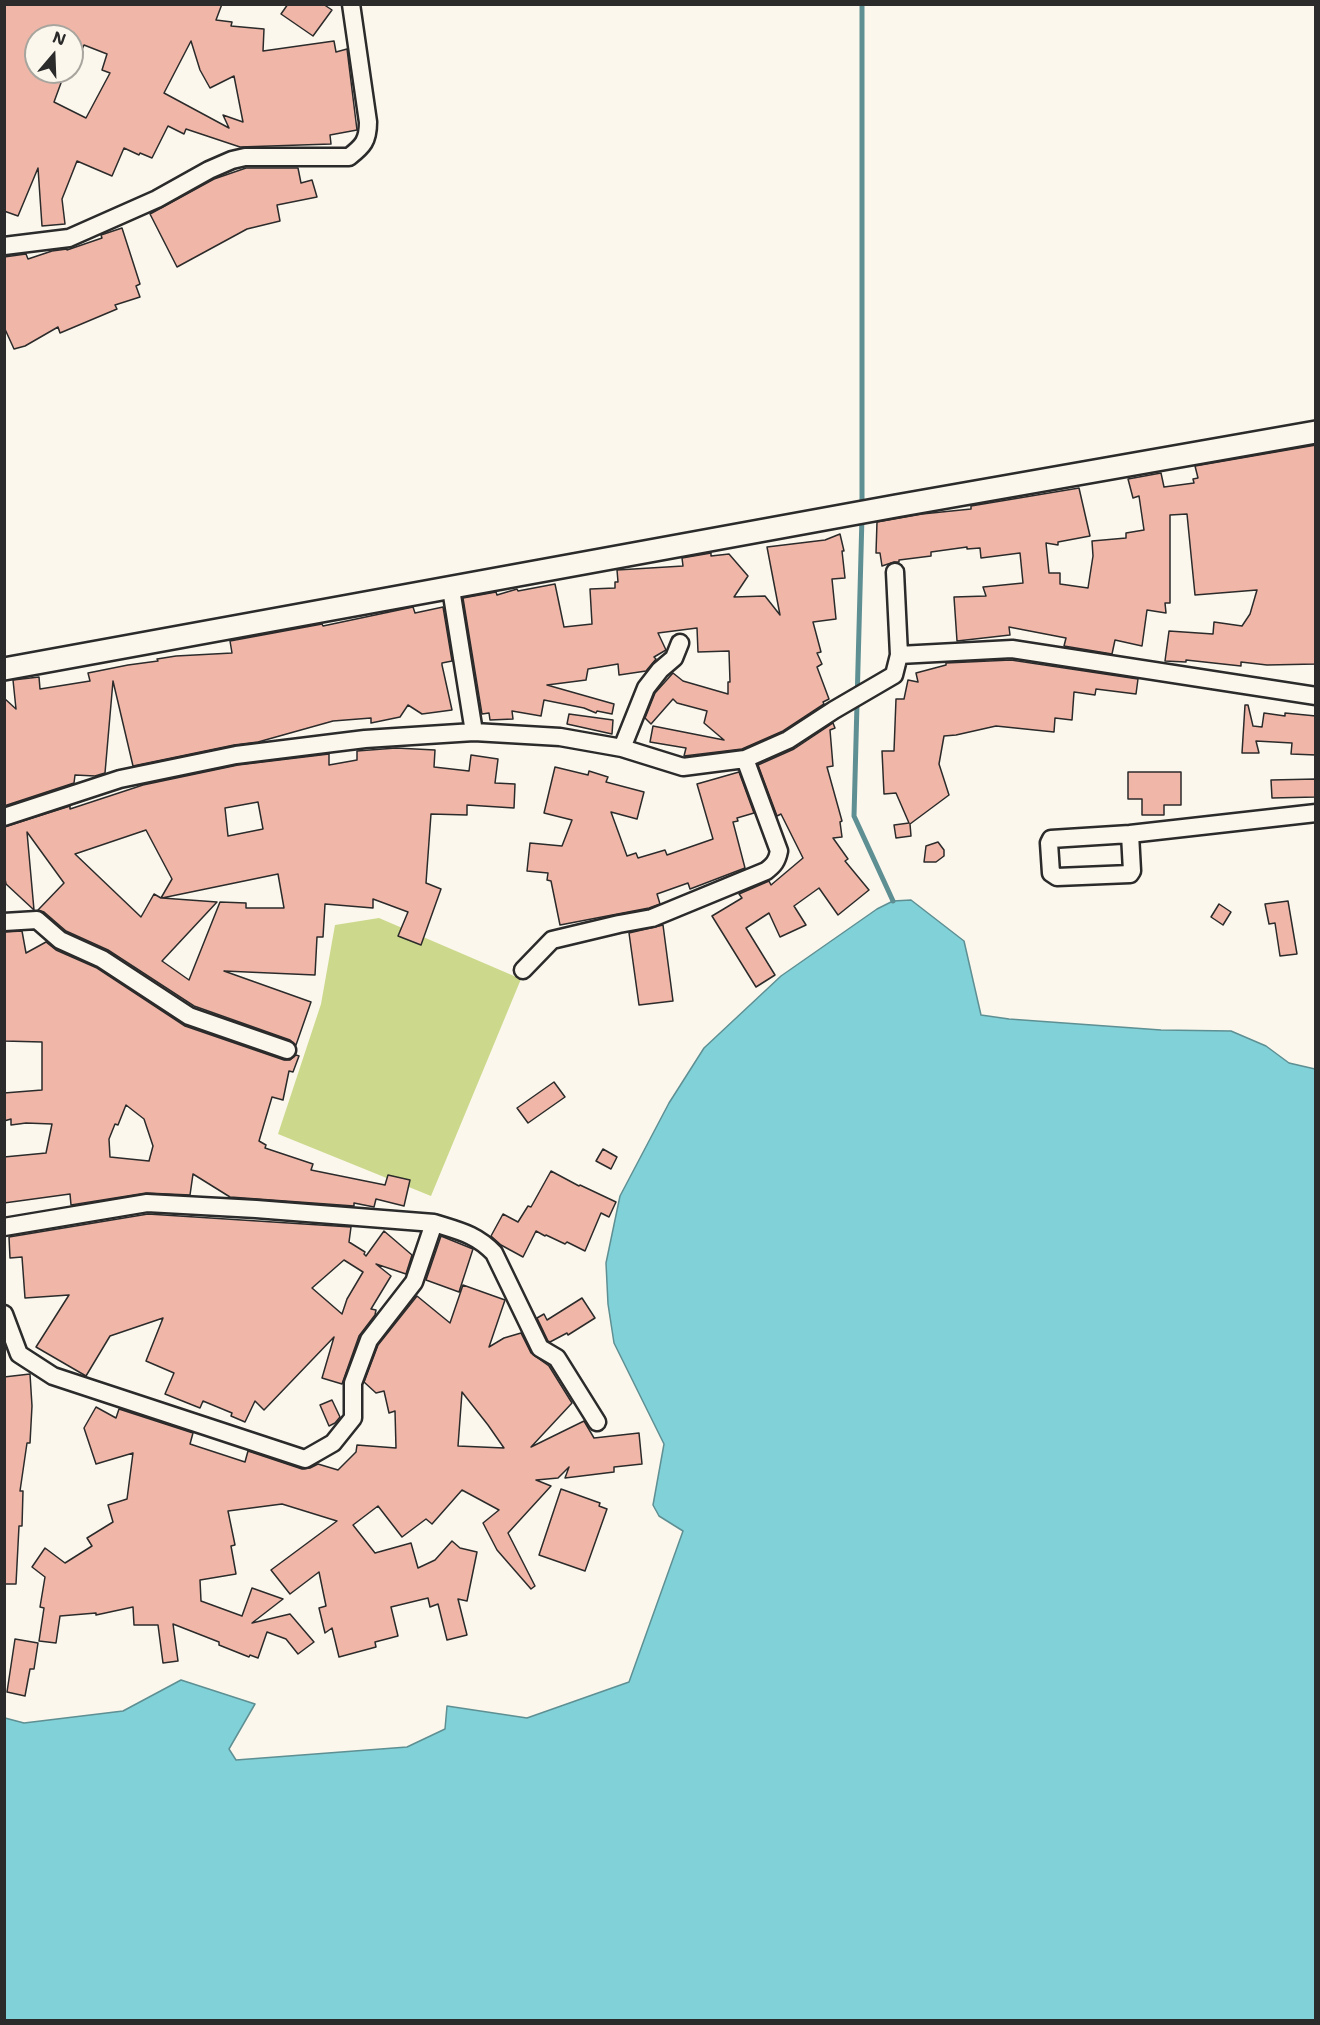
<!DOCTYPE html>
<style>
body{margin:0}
#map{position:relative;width:1320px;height:2025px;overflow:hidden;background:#fbf7ec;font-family:"Shantell Sans",sans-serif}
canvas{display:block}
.frame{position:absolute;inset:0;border:6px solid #2b2b2b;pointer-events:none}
.north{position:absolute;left:24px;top:24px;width:60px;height:60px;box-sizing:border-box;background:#fbf7ec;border:2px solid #a8a59f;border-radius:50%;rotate:19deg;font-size:16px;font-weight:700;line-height:24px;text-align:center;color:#2b2b2b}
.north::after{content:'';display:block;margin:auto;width:21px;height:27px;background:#2b2b2b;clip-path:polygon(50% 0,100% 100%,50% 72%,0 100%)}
</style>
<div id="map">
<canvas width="1320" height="2025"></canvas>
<div class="frame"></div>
<div class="north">N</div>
</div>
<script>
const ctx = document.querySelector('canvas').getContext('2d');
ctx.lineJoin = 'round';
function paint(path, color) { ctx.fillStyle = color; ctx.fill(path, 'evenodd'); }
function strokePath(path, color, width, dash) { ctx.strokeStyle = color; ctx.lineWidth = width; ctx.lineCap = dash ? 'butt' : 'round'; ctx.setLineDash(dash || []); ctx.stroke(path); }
const green = new Path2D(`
 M379 918 521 979 431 1196 278 1134 321 1004 335 925Z`);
const water = new Path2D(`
 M911 900 964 941 981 1015 1009 1019 1161 1030 1231 1031 1266 1046 1289 1063 1315 1069V2020H5V1718L24 1723 123 1711 181 1680 255 1704 229 1749 236 1760 407 1747 445 1729 447 1706 527 1718 629 1682 683 1531 659 1516 653 1505 664 1444 614 1343 608 1304 606 1263 620 1196 669 1103 704 1048 781 976 877 909 893 901Z`);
const stream = new Path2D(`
 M862 507V4
 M862 516 854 816 893 901`);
const building = new Path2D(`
 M4 4H222L216 20 232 22 231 26 264 29 263 51 334 41 336 52 347 49 357 130 330 135 331 144 240 147 186 129 184 134 168 126 152 158 140 153 139 155 124 148 112 176 77 161 62 199 65 224 42 226 38 168 18 216 4 211ZM36 36H72V72L84 45 107 54 102 70 110 73 86 118 54 102 65 72H36ZM191 41 200 70 210 88 234 76 243 122 223 115 229 128 164 93Z
 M288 4H323L332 10 313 36 281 14Z
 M246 168H298L301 183 312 180 317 197 277 205 280 221 247 229 177 267 150 214 214 179Z
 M122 228 140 284 136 286 140 297 115 305 117 309 60 333 58 327 25 346 14 349 4 327V257L26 254 28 259 52 251 67 249V250L102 238 101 235Z
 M1316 445V664L1267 665 1241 662V666L1186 660V662L1165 661 1169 631 1213 634 1214 622 1242 626 1250 614 1257 590 1195 595 1187 514 1170 515V603H1165L1166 613 1147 610 1142 646 1115 640 1112 654 1064 646 1066 638 1009 627 1010 635 957 641 954 597 986 596 983 587 1023 583 1020 553 981 558 980 548 967 549V547L931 552V556L899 560V562H894L882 566 880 553H876L877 522 922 514 971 509V506L1079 488 1090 536 1058 542V545L1046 543 1049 573H1060V584L1088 588 1093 556 1092 541 1126 538V533L1144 530 1139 496 1133 498 1128 479 1161 473 1164 487 1194 483 1193 479 1198 478 1195 466Z
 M840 534 844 551H842L845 578 832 579 836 619 813 622 821 652 817 653 822 664 817 667 829 699 823 702 824 704 783 731 742 749 684 756 686 748 650 742 653 726 724 740 704 723 707 711 677 703 673 699 651 724 645 718 655 693 673 673 683 681 728 694V682H730L729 651 698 652 697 628 658 633 666 650 654 657 656 659 646 671 619 675 618 664 588 669 586 680 547 685 614 704 612 714 597 711 596 713 584 708 544 700 541 716 512 711 513 719 490 720 489 713 482 714 463 598 496 592 497 595 517 589 518 591 555 584 564 627 592 624 590 589 615 588V582H618L617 570 683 566 682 558 711 553V556L729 554 748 576 734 597 765 596 780 615 767 547 825 540Z
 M413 607 415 613 443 607 452 661 442 663V665L452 710 422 714 408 705 400 717 371 723V718L333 721 258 742 234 745 133 766 113 681 105 773 95 776 75 775 74 783 4 806V698L16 709 13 680 39 677 40 689 90 681 88 673 128 665 158 661 157 659 176 656 232 653 230 641 322 624 323 626Z
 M1011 660 1138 679 1136 694 1096 689 1095 695 1074 692 1072 720 1055 718 1054 732 996 726 956 735 944 736 939 764 949 795 910 824 911 836 896 838 894 825 909 823 896 793 884 794 882 751H894L896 699H904L908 680 918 682 916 673 946 665V663Z
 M1245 705H1248L1253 726 1262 727 1264 713 1285 716V713L1316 716V755L1291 754 1292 743 1256 741 1259 753H1242Z
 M569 714 613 720 612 734 567 724Z
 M833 723 835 728 830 730 833 766 827 767 842 821 840 822 842 837 833 838 848 859 845 861 869 890 838 915 819 888 794 906 806 925 780 937 769 913 746 928 775 975 756 987 712 916 742 898 739 894 769 881 771 885 803 858 781 814 777 816 758 765 794 749Z
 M396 748 435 750 434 767 469 771 471 755 498 759 495 783 515 784 514 808 467 805V815L431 814 426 883 441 889 421 945 398 936 408 912 373 899V908L325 904 323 937H317L315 975 224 971 311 1002 296 1045 290 1040 194 1006 108 950 66 931 44 912 38 910 64 883 27 832 34 910 6 884 4 874V827L70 806V809L143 785 238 765 329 754V765L357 760V751ZM258 802 263 829 228 836 225 808ZM146 830 172 879 161 898 154 894 141 917 75 854ZM278 874 284 908H246V903L220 902 189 980 162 961 217 902 162 898Z
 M555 767 588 775 589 771 608 777 606 782 644 792 637 819 611 812 627 856 636 853 638 858 665 850 667 855 713 839 697 784 739 772 754 813 737 818 738 821 733 822 745 868 690 889 688 883 657 894 660 904 649 908 560 925 551 881 547 880 548 873 527 871 530 843 562 846 572 820 544 813Z
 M1128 772H1181V805H1164V815H1142V799H1128Z
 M1316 779V797L1272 798 1271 780Z
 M938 842 944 850V856L936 862H924L926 846Z
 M1288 901 1297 954 1280 956 1275 923 1269 924 1265 904Z
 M1219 904 1231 912 1223 925 1211 917Z
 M663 925 673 1001 639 1005 629 933Z
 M22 931 26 953 46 942 56 950 97 968 185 1026 284 1060H290L296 1055 299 1056 293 1072 289 1071 283 1100 272 1097 259 1141 266 1145 265 1148 313 1164 311 1170 385 1185 388 1175 410 1180 404 1206 376 1199 374 1207 354 1203V1206L230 1197 193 1174 190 1195 146 1193 71 1205 70 1194 4 1203V1157L46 1153 52 1124 26 1123 11 1125V1119L4 1121V1093L42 1090V1042L4 1041V932ZM126 1105 144 1119 153 1146 149 1161 110 1157 109 1139 115 1124 118 1125Z
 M554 1082 565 1097 528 1123 517 1108Z
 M603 1149 617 1157 611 1169 596 1161Z
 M551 1171 579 1186 580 1185 616 1202 609 1217 601 1213 585 1251 567 1242 565 1244 546 1235 545 1236 536 1231 523 1257 501 1245 491 1236 503 1214 518 1222 528 1206 531 1207Z
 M148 1214 351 1227 349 1242 365 1252 364 1254 366 1256 384 1231 412 1255 406 1274 376 1264 391 1276 371 1309 376 1310 375 1315 359 1336 342 1384 322 1378 334 1337 264 1410 255 1401 245 1422 231 1416 232 1413 203 1401 200 1408 165 1394 174 1373 146 1361 163 1318 110 1336 86 1376 36 1347 69 1295 25 1298 22 1257 10 1258 9 1237ZM344 1260 363 1272 347 1299 342 1314 312 1288Z
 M441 1236 473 1249 459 1292 426 1280Z
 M463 1285 505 1300 489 1347 504 1338 521 1333 531 1353 549 1366 572 1403 531 1447 584 1421 594 1438 639 1433 642 1464 614 1467V1472L565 1478 569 1467 558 1478 536 1480 551 1486 508 1533 535 1586 531 1589 497 1550 483 1523 499 1510 462 1490 432 1524 426 1519 402 1537 378 1506 353 1525 375 1553 411 1543 418 1568 435 1560 452 1541 460 1548 477 1552 467 1601 458 1599 467 1635 447 1640 438 1604 430 1607 428 1598 391 1607 398 1636 375 1642 376 1647 339 1657 332 1628 325 1633 319 1608 326 1606 319 1572 290 1594 271 1570 337 1521 282 1504 228 1511 235 1545 231 1546 236 1574 200 1580 201 1601 242 1616 252 1588 283 1599 252 1623 290 1614 314 1642 298 1654 286 1639 267 1632 258 1658 250 1655 249 1657 219 1645V1642L173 1624 178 1661 163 1663 158 1625H134L133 1607 96 1615V1613L60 1616 56 1643 39 1641 44 1608 40 1607 45 1577 32 1567 45 1548 65 1563 92 1546 87 1538 113 1522 108 1505 127 1499 133 1453 96 1464 84 1428 96 1407 116 1418 119 1409 193 1433 190 1444 245 1462 248 1451 302 1469 310 1468 318 1464 338 1470 356 1452 357 1445 396 1448 395 1411 389 1413 384 1391 376 1393 364 1382 378 1345 417 1296 450 1323ZM462 1392 488 1425 504 1448 458 1446Z
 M582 1298 595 1318 568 1335 567 1333 550 1342 548 1341 537 1318 544 1314 547 1320Z
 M30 1374 32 1406 30 1443H27L20 1491H23L22 1526H19L16 1584H4V1377Z
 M332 1400 340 1417 335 1423 329 1426 320 1405Z
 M561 1489 600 1503 599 1506 607 1509 585 1571 539 1555Z
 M15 1639 38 1643 34 1669H30L25 1696 7 1692Z`);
const minor = new Path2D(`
 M4 246 69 238 157 199 209 170 232 160 245 157H349C363 146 368 141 368 122L351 4
 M895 572 899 655 1012 649 1316 696
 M451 589 474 732
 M622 748 646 688 660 670 674 658 680 643
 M4 817 120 779 236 755 365 739 474 732 560 737 622 748 683 767 745 759 788 740 834 710 894 675 899 655
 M1130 834 1132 871 1130 874 1057 877 1051 873 1049 843 1051 839Z
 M1130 834 1316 813
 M4 922 37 920 60 940 102 959 189 1016 287 1050
 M523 970 552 940 619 924 652 918 766 871C774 865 777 861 779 851L745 759
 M434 1223C459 1231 476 1234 494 1253L540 1348 557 1358 597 1422
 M4 1227 147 1203 256 1209 434 1223 414 1282 369 1340 353 1383V1418L333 1443 305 1459 53 1376 19 1354 4 1314`);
const tertiary = new Path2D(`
 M4 669 896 506 1316 432`);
paint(green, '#ccd98c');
paint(water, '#80d1d8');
strokePath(water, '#5e8f93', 1.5);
strokePath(stream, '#5e8f93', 5);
paint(building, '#f0b7a8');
strokePath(building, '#2b2b2b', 1.5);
strokePath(minor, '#2b2b2b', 21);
strokePath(tertiary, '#2b2b2b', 26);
strokePath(minor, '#fbf7ec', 16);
strokePath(tertiary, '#fbf7ec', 21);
</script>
